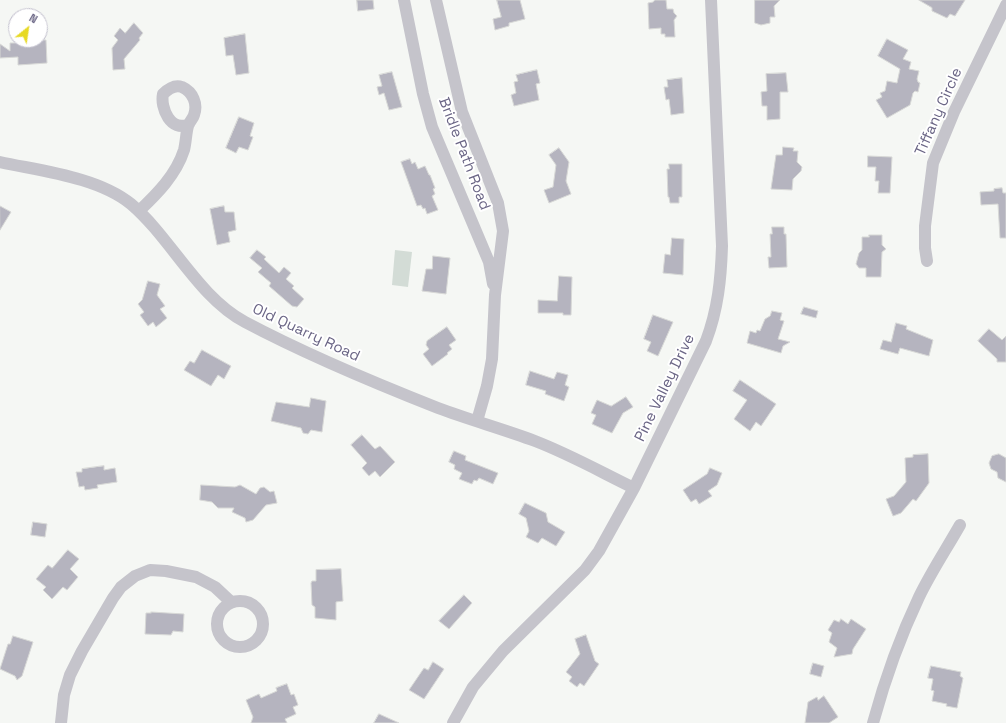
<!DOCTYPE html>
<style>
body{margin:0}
#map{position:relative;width:1006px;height:723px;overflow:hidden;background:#f5f7f4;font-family:"Space Grotesk",sans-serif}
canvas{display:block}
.north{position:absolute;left:8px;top:8px;width:40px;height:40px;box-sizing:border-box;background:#fff;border:1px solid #c3c1ce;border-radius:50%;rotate:30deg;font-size:11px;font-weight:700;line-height:16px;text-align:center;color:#6a6585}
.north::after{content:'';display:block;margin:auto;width:14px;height:18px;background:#e7d924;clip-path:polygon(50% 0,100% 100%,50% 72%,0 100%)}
</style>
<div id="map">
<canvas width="1006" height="723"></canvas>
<div class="north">N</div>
</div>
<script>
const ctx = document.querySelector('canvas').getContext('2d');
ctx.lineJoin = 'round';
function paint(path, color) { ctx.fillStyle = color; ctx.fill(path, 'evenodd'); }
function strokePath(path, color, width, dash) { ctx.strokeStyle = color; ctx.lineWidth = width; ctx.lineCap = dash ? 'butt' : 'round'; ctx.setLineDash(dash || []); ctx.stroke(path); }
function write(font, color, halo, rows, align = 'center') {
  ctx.font = font + ' "Space Grotesk",sans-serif'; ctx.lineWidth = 4; ctx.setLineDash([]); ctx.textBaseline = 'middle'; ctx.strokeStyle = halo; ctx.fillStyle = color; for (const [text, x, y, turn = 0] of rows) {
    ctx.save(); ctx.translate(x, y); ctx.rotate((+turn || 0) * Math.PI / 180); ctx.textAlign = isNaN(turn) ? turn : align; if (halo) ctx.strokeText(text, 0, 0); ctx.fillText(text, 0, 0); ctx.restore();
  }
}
const green = new Path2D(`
 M395 250 412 252 408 287 392 285Z`);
const building = new Path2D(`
 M357 0H373L374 9 358 11Z
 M497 0H520L525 19 509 23V26L495 30 493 19 501 17Z
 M655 0H666L667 9H673L674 13 677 16 674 20 675 37H665V34H661V28L649 29 648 3 653 2Z
 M755 0H780L774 6 775 17H770V23L761 25 755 23Z
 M919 0H965L955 16 950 14 947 18 932 11V8Z
 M134 23 143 33 139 38 140 40 124 59 125 69 113 70 112 48 118 40 114 36 120 28 125 33Z
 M245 34 249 73 236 75 233 55 226 56 224 38Z
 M887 39 908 50 903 59 911 62 909 69 919 71 917 79 918 82 920 83 918 92 915 91 913 93 910 105 887 118 876 100 882 97 880 93 885 91 887 81 897 83 900 69 878 56Z
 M16 40H46L47 63 18 65V57L0 58V44L10 51V43H16Z
 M537 70 540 83 536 84 539 100 514 106 511 95 516 93 514 82 518 81 516 75Z
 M392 72 402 107 389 110 384 93 379 95 377 87 382 86 379 75Z
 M786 73 788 92H780V119L767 120V106H762L761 92 767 91 766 74Z
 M682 78 684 113 671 115 669 99 666 100 664 87H668L667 80Z
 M239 117 254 123 250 136 253 137 248 150 239 147 236 153 226 148Z
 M783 147 794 148 793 151H798L797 162 802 167 801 171 793 179 792 190 771 189 776 155H782Z
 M559 148 569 162 566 181 571 194 549 203 544 190 553 187 556 165 549 155Z
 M868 156 892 157 890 193H878L879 181H875L876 167H868Z
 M410 159 412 164 415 162 418 169 425 166 429 175H430L435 188 433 189 435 194 432 196 438 210 427 214 425 208 423 209 421 205 417 206 401 162Z
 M669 164H682V197H679V203H670L669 197H668L667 169H669Z
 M1002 188 1003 193H1006V238H1000L998 204 981 205 980 192 994 191V189Z
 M0 206 11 212 0 230Z
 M224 206 225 212H234L236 230 228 232 230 242 217 245 210 209Z
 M772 227H784V234H786L787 267 769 268 768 257H771L770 234H772Z
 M869 235H882V245L886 249 882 252 881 277H866V268H859L856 264 859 253 862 250V237H869Z
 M672 238 684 239 683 275 663 273 665 254 670 255Z
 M257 250 266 257 264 259 279 273 284 267 291 273 286 279 294 286 292 288 304 299 297 307 292 306 269 286 271 283 258 272 262 268 250 258Z
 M433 256 450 258 446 294 422 291 426 269H432Z
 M559 276 572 277 571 315H563V313H538V300L557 301Z
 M148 281 160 284 157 295 165 306 160 309 167 318 156 327 153 322 148 326 140 315 144 312 138 304 142 300Z
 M804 307 818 311 816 318 801 314Z
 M772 311 782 313 780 320 784 321 778 339 790 342 783 346 781 353 747 343 750 331 756 333 757 330 760 331 765 319 770 316Z
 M653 315 673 322 658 356 647 351 651 342 644 339Z
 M896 323 907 326 906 329 933 340 929 356 900 348 898 354 880 349 883 340 891 342Z
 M447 327 456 340 449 345 452 349 447 353 448 354 432 366 423 354 429 349 426 345 427 341Z
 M989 329 1002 340 1006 336V362H997V359L978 341Z
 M202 350 231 366 224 379 218 375 211 386 184 370 190 361 194 363Z
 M530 371 554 379 557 372 568 375 565 385 569 387 564 401 545 394 546 391 526 385Z
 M740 380 776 404 761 426 756 422 750 431 734 419 747 400 733 391Z
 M626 397 633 407 623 413 612 433 592 424 596 415 591 413 597 400 611 406Z
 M311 398 326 401 322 432 311 430 308 434 303 433 301 428 271 421 276 402 309 407Z
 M362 435 375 449 380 446 395 462 380 477 375 471 369 476 362 468 367 463 351 445Z
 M454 451 466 456 465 460 498 473 493 484 479 478 477 481 474 480 472 484 459 479 462 473 454 469 455 465 449 462Z
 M928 454 929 483 916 501 913 499 901 513 893 516 886 499 894 496 906 482 905 458 913 457V455Z
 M999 454 1006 458V482L998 478 997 472 991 469 989 463 992 456Z
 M104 466V470L115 468 117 482 97 485 98 488 85 490 84 486 79 487 76 472H82V469Z
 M710 468 722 473 717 485 708 491 712 496 699 504 696 499 691 502 683 490 707 474Z
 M201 485 235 487 240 485 256 494 260 488 264 487 270 492 274 491 277 503 266 505 253 520 246 522 245 518 232 512 234 508H218L212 502 200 500Z
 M525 503 546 513 548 522 565 532 556 546 542 538 538 543 526 537 529 531 526 518 519 514Z
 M33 522 47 524 45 537 31 535Z
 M68 550 79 559 70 569 78 577 67 590 63 587 52 599 43 590 46 587 36 579 48 565 52 568Z
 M341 569 343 601 336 602V620L315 618V607L312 605 311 583 312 581H316V570Z
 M464 595 472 603 449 629 439 621Z
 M151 612 184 614 183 632 173 631 171 635 145 634 146 613H151Z
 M841 619 848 624 851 619 866 629 853 649 852 654 834 657 837 648 829 642 832 633 828 630 834 620 839 622Z
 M586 635 595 661 599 664 584 686 580 683 577 687 569 681 572 677 566 672 580 654 575 639Z
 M13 636 33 642 22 676 17 680 15 676 0 669 8 644H10Z
 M433 662 444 669 424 699 409 690 424 668 428 670Z
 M813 663 824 666 821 677 810 674Z
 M931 666 961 672 960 676 963 678 957 708 946 706 947 704 932 701 934 691 931 690 933 679 928 678Z
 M287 684 291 695 294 694 298 705 293 707 296 714 285 719 287 723H251L253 717 246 700 257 695 259 694 261 698 277 691 276 688Z
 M824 696 838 717 829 723H805L808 702 817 697 818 700Z
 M379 714 399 723H374Z`);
const minor = new Path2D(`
 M404 0 423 94 432 127 489 262 493 284
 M436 0 462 112 498 203 503 231 495 295 492 359 487 386 477 421
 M0 162C41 171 98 177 131 204 171 238 198 297 245 322 307 355 372 382 438 408 470 420 503 429 535 441 569 454 601 472 634 488
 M139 211C157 194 176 175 184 150 186 142 186 133 188 126 189 122 193 119 194 115 198 104 193 92 182 87 174 84 168 89 163 94 160 108 171 133 189 124
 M927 261 925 248V226L933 163 954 112 1006 5
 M217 624a23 23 0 1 1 46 0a23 23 0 1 1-46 0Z
 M61 723 64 695 70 675 82 651 113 598 121 587 135 576 150 570 166 571 196 577 215 587 231 602
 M453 723 473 687 503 651 585 570 599 551 634 488 706 341C718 309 721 279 722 246L711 0
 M873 723C885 679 900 637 919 597 931 572 947 548 960 525`);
const streetNames = [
 ["Tiffany Circle",939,112,-66],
 ["Bridle Path Road",464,154,69],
 ["Old Quarry Road",306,333,25],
 ["Pine Valley Drive",665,388,-64]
];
paint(green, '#d3dcd6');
paint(building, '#b5b4bf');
strokePath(building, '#d7d8d6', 1);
strokePath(minor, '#c5c4cb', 12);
write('15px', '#6a6585', '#fff', streetNames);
</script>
